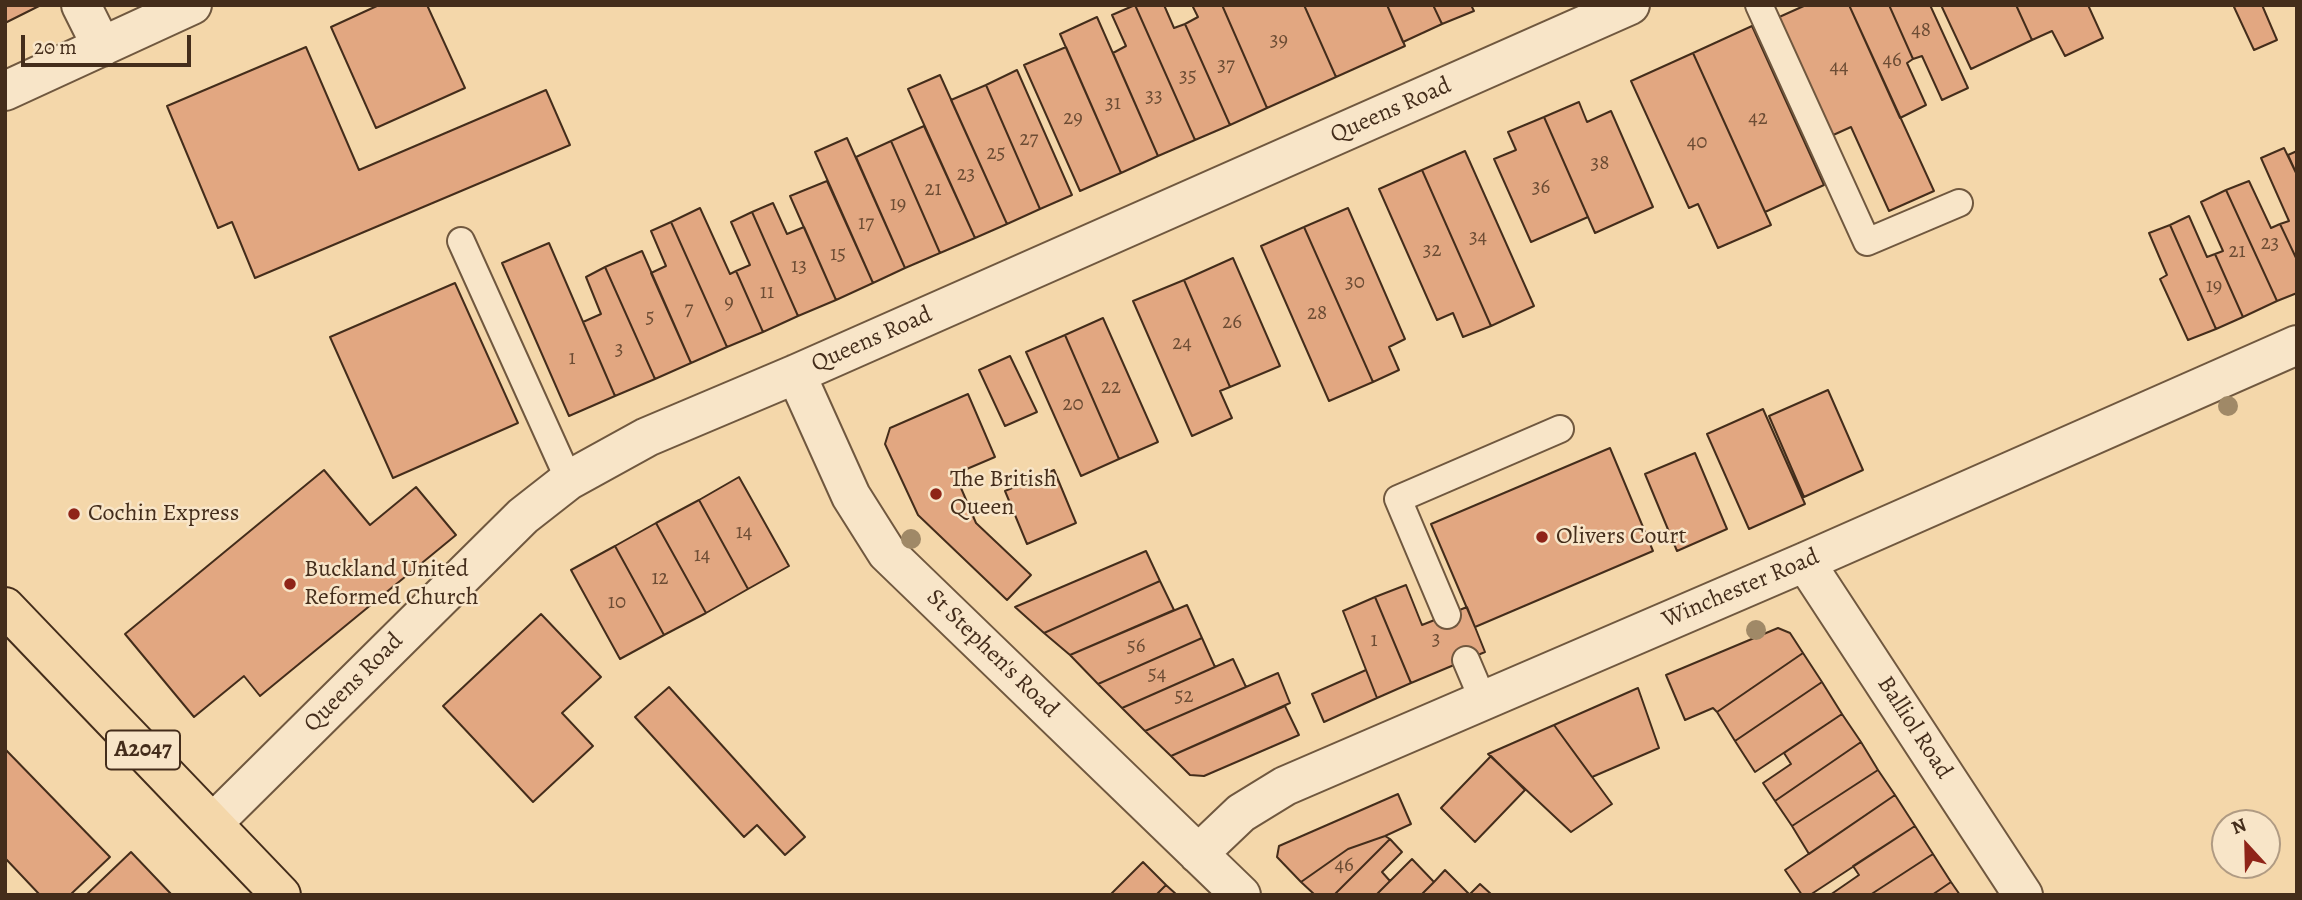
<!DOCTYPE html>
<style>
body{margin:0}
#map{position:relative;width:2302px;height:900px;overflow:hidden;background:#f4d7aa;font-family:Alegreya,serif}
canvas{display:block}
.frame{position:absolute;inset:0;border:7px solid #442d1b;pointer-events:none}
.north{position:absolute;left:2211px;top:809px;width:70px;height:70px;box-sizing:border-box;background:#f8e5c8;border:2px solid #b09b83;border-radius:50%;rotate:338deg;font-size:19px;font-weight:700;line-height:28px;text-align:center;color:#442d1b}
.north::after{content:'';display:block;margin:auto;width:24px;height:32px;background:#8f2418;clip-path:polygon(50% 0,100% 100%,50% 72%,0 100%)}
.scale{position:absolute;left:21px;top:35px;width:170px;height:32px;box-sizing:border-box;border:4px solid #442d1b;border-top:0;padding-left:9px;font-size:21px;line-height:24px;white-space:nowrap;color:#442d1b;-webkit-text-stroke:5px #f8e5c8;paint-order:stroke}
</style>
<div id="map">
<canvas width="2302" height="900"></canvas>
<div class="frame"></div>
<div class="north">N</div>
<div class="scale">20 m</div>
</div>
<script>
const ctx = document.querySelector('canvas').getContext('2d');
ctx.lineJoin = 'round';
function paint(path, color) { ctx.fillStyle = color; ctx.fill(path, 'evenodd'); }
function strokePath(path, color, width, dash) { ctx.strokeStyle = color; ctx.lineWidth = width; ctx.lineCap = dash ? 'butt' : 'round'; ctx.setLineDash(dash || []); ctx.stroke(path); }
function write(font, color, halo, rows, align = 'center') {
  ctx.font = font + ' Alegreya,serif'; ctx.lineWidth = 5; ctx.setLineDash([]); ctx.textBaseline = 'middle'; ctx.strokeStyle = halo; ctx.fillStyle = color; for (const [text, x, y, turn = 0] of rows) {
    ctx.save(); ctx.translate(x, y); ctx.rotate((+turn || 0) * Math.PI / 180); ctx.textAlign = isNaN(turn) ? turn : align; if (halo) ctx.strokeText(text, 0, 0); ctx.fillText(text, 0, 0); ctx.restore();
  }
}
const building = new Path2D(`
 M5 5H41L5 23Z
 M379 5H427L465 88 376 128 331 27Z
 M1135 5 1195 140 1158 156 1113 53 1126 46 1112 15Z
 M1135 5H1164L1174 28 1185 24 1230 125 1195 140Z
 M1192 5H1222L1267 108 1230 125 1185 24 1198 17Z
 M1222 5H1304L1336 77 1267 108Z
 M1304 5H1387L1405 46 1336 77Z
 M1387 5H1433L1442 24 1403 42Z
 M1433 5H1471L1474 11 1442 24Z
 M1806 5H1849L1934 191 1889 211 1851 127 1831 136 1777 18Z
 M1849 5H1889L1913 59 1907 63 1926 105 1900 118Z
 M1889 5H1930L1968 88 1942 100 1922 56 1913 59Z
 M1941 5H2016L2032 40 1971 69Z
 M2016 5H2088L2103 38 2065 56 2052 31 2032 40Z
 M2238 5H2262L2277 40 2254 50 2234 7Z
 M1097 17 1158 156 1121 173 1060 34Z
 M1752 26 1824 185 1765 212 1693 53Z
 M306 47 359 170 546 90 570 145 255 278 232 222 218 228 167 106Z
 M1066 47 1121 173 1080 191 1024 65Z
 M1693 53 1771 225 1718 248 1698 204 1689 208 1631 81Z
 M1017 70 1072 195 1040 209 986 85Z
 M940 75 1007 224 975 238 908 89Z
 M986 85 1040 209 1007 224 951 100Z
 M1579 102 1587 122 1611 111 1653 207 1595 233 1544 117Z
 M1544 117 1588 217 1531 242 1494 159 1516 150 1508 132Z
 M924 126 975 238 940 253 891 141Z
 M847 138 905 268 873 283 815 152Z
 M891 141 940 253 905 268 856 157Z
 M2284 148 2297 175V260L2280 224 2289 221 2261 158Z
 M1465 151 1534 306 1491 326 1422 170Z
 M2297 151V175L2288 155Z
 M1422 170 1491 326 1463 337 1453 313 1437 320 1379 189Z
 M827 181 873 283 836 300 790 196Z
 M2249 181 2271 228 2280 224 2297 260V293L2277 301 2226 190Z
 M2226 190 2277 301 2243 317 2215 254 2223 251 2201 202Z
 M773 203 787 234 804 227 836 300 798 316 752 212Z
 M700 208 730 274 736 271 763 332 727 347 671 222Z
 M1348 208 1405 339 1389 347 1399 370 1373 382 1304 227Z
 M752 212 798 316 763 332 736 271 750 265 731 222Z
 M2189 216 2207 257 2215 254 2243 317 2216 329 2170 225Z
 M671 222 727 347 691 363 651 273 666 266 651 231Z
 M2170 225 2216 329 2188 340 2160 279 2167 275 2149 233Z
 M1304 227 1373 382 1329 401 1261 246Z
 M549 243 615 396 569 416 502 263Z
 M642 251 691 363 655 379 605 267Z
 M1233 258 1280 366 1230 387 1184 280Z
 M605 267 655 379 615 396 583 322 601 314 586 277Z
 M1184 280 1230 387 1220 391 1232 418 1192 436 1133 301Z
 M455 283 518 423 393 478 330 337Z
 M1103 318 1158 442 1119 459 1065 335Z
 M1065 335 1119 459 1081 476 1026 352Z
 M1010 356 1037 412 1005 426 979 370Z
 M1828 390 1863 470 1804 497 1769 416Z
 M968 394 995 457 955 474 976 523 1031 575 1007 600 918 515 885 444 890 428Z
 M1763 409 1805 504 1749 529 1707 434Z
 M1610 448 1653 551 1475 627 1431 524Z
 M1695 453 1727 529 1677 551 1645 474Z
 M324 470 370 525 416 487 456 535 260 696 244 676 194 717 125 634Z
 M1054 470 1076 523 1027 544 1005 491Z
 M739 477 789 566 748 589 699 500Z
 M699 500 748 589 706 613 656 523Z
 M656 523 706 613 664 635 615 546Z
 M615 546 664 635 620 659 571 570Z
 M1146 551 1160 581 1044 633 1015 607Z
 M1160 581 1174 610 1070 655 1044 633Z
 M1406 585 1422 625 1467 607 1485 652 1411 683 1375 597Z
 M1375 597 1411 683 1377 698 1343 611Z
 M1187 605 1202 638 1098 684 1070 655Z
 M541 614 601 677 562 713 593 746 533 802 443 706Z
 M1778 628 1790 633 1803 653 1717 712 1713 708 1685 720 1666 675Z
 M1202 638 1215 667 1122 708 1098 684Z
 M1803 653 1822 682 1735 741 1717 712Z
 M1233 659 1246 687 1145 731 1122 708Z
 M1366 670 1377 698 1324 722 1312 694Z
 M1278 673 1290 703 1171 756 1145 731Z
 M1822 682 1842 714 1755 772 1735 741Z
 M669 687 805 837 785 855 757 825 744 837 635 717Z
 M1638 688 1659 748 1592 777 1554 725Z
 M1285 706 1299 735 1204 776 1190 775 1171 756Z
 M1842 714 1861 742 1775 801 1763 783 1791 764 1784 753Z
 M1554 725 1612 804 1571 832 1488 754Z
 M1861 742 1878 770 1792 826 1775 801Z
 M5 749 110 857 70 895H40L5 858Z
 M1491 756 1525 790 1475 842 1441 808Z
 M1878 770 1895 795 1809 854 1792 826Z
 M1398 794 1411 824 1385 836 1348 849 1301 882 1277 857 1279 846Z
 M1895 795 1915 826 1810 895H1802L1785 870Z
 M1915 826 1933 854 1870 895H1830L1859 875 1853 866Z
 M1385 836 1390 839 1334 895H1315L1301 882 1348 849Z
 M1390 839 1402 852 1382 872 1390 881 1376 895H1334Z
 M131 852 172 895H86Z
 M1933 854 1951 882 1932 895H1870Z
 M1412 859 1434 882 1421 895H1376Z
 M1143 862 1166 885 1156 895H1110Z
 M1445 870 1469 894 1421 895 1434 882Z
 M1951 882 1960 895H1932Z
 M1480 884 1492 895H1469Z
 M1166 885 1177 895H1156Z`);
const service = new Path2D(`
 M1759 5 1867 242 1959 203
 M461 241 569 480
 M1447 615 1398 499 1560 429
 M1466 660 1483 700`);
const minor = new Path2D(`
 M81 5 102 47
 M5 91 192 5
 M796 374 851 496 887 553 1241 895
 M1805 562 2023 895
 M213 823 523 516 569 480 647 437 796 374 1630 5
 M1198 854 1241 813 1285 786 1805 562 2297 345`);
const primary = new Path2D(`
 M5 607 281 895`);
const trees = [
 [2228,406],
 [911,539],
 [1756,630]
];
const markers = [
 [936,494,7,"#8f2418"],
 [74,514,7,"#8f2418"],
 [1542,537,7,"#8f2418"],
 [290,584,7,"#8f2418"]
];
const numberNames = [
 ["48",1921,31],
 ["39",1279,41],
 ["46",1892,61],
 ["37",1226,66],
 ["44",1839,68],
 ["35",1188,77],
 ["33",1154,97],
 ["31",1113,104],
 ["29",1073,119],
 ["42",1758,119],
 ["27",1029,140],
 ["40",1697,143],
 ["25",996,154],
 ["38",1600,164],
 ["23",966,175],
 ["36",1541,188],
 ["21",933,190],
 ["19",898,205],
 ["17",866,224],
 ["34",1478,238],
 ["23",2270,244],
 ["32",1432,251],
 ["21",2237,252],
 ["15",838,255],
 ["13",799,267],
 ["30",1355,283],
 ["19",2214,287],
 ["11",767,293],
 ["9",729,303],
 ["7",689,310],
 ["28",1317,314],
 ["5",650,318],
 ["26",1232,323],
 ["24",1182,344],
 ["3",619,350],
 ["1",572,359],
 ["22",1111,388],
 ["20",1073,405],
 ["14",744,533],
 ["14",702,556],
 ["12",660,579],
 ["10",617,603],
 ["3",1436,640],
 ["1",1374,641],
 ["56",1136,647],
 ["54",1157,675],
 ["52",1184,697],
 ["46",1344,866]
];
const shields = [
 [143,750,74]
];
const shieldNames = [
 ["A2047",143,750]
];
const streetNames = [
 ["Queens Road",1391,111,-24],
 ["Queens Road",872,340,-24],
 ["Winchester Road",1741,589,-23],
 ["St Stephen's Road",992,654,44],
 ["Queens Road",354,683,-45],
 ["Balliol Road",1914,728,57]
];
const poiNames = [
 ["The British",950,480],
 ["Queen",950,508],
 ["Cochin Express",88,514],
 ["Olivers Court",1556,537],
 ["Buckland United",304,570],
 ["Reformed Church",304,598]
];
paint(building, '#e2a781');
strokePath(building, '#442d1b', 2);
strokePath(service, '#70583f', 30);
strokePath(minor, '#70583f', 42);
strokePath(primary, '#442d1b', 42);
strokePath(service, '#f8e5c8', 26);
strokePath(minor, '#f8e5c8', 38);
strokePath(primary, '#f4d7aa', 38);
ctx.fillStyle = '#a08967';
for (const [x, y] of trees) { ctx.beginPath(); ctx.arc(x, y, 10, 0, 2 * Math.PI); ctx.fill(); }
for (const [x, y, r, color] of markers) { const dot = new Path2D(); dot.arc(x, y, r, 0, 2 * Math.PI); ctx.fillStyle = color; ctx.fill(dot); strokePath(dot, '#f8e5c8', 2.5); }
write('21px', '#6c4c34', null, numberNames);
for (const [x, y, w] of shields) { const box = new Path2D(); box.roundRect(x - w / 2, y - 19.5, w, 39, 5); ctx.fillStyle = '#f8e5c8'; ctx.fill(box); strokePath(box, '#442d1b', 2); }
write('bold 23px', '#442d1b', null, shieldNames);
write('24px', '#442d1b', '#f8e5c8', streetNames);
write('24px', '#442d1b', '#f8e5c8', poiNames, 'left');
</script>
